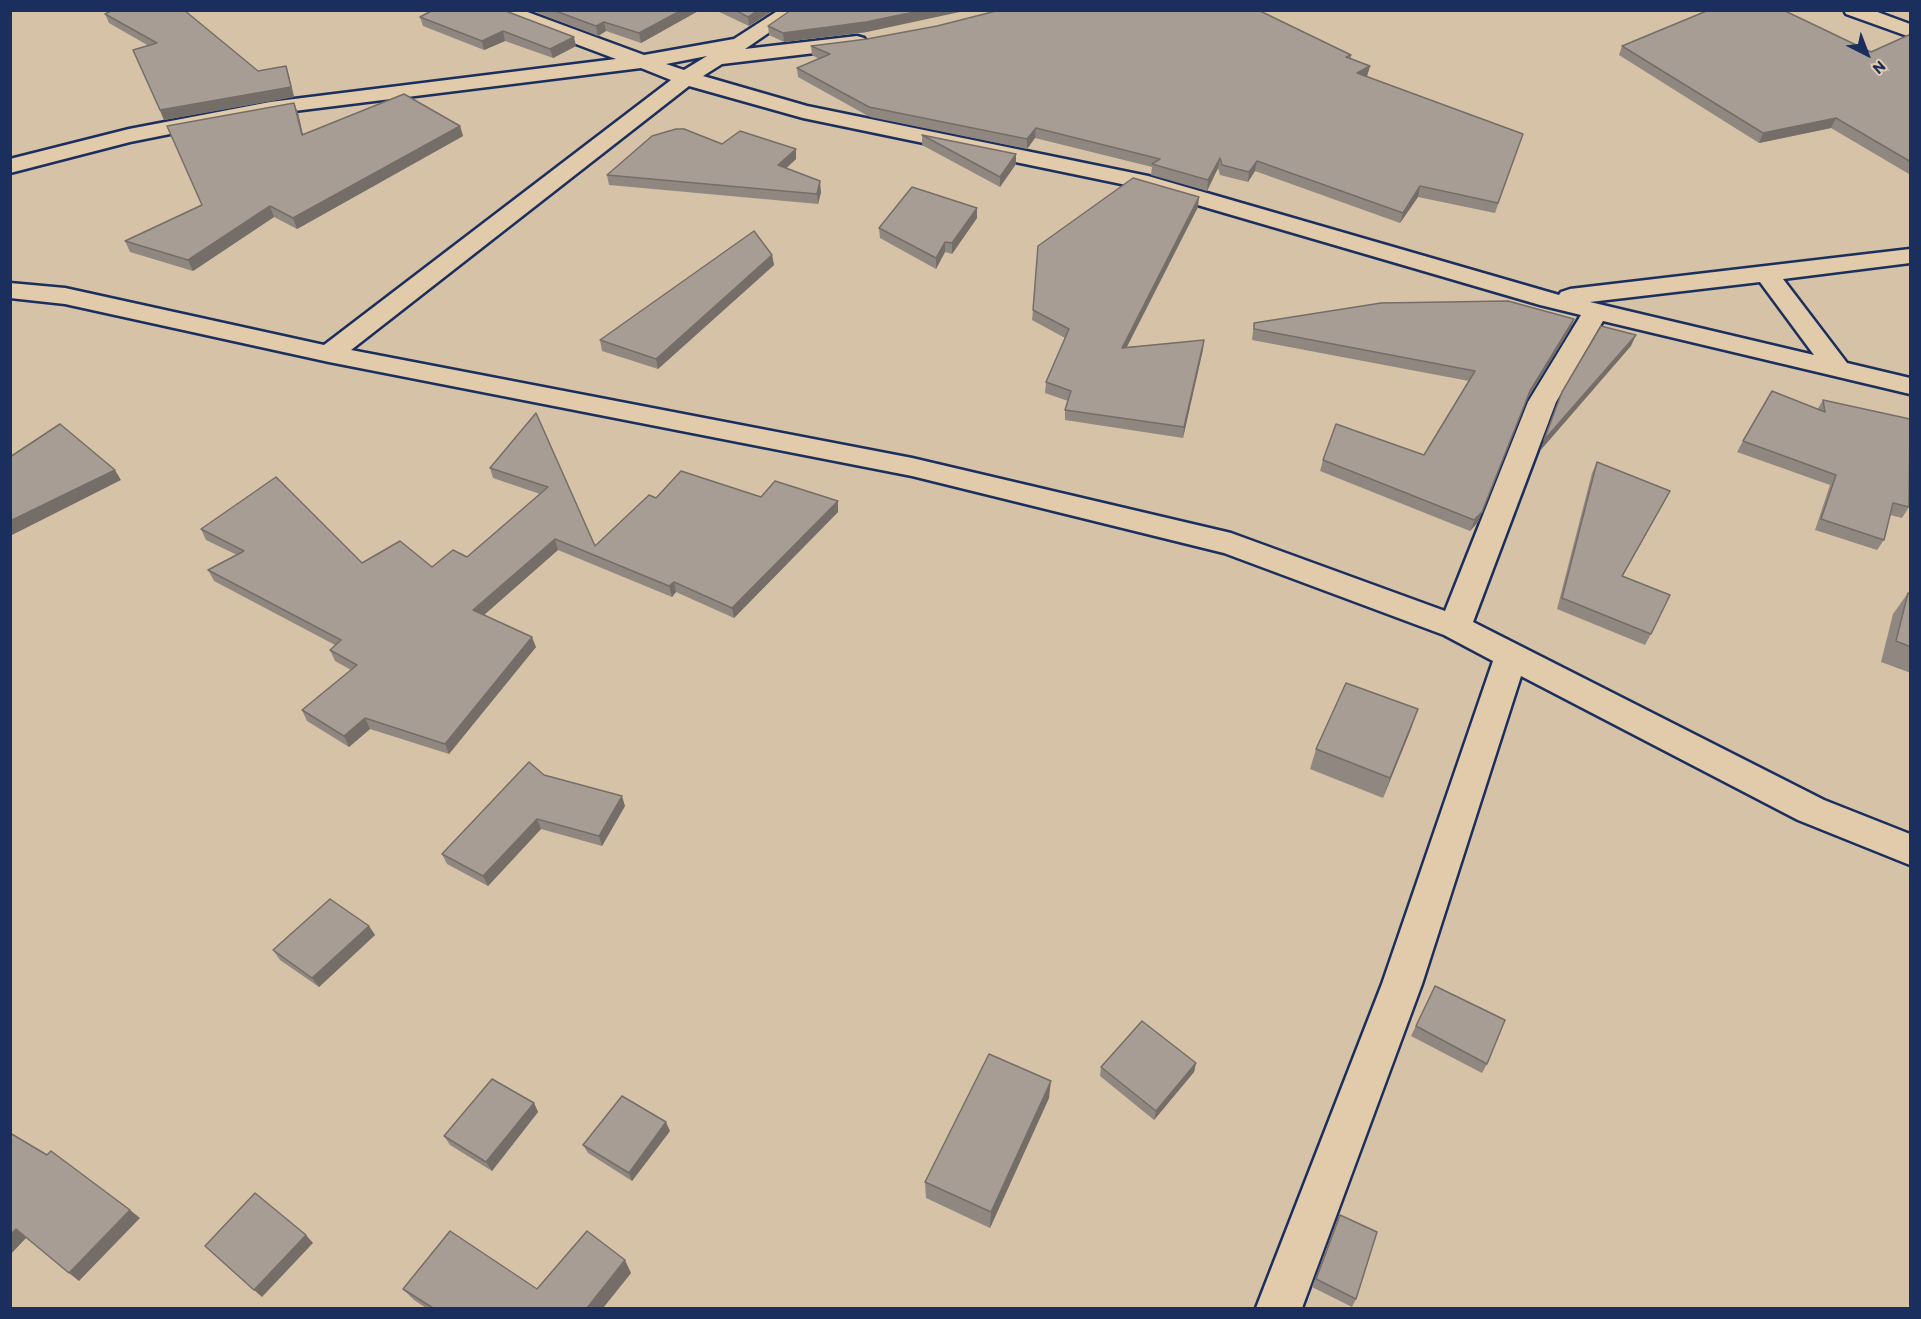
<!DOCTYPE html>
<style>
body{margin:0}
#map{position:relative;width:1921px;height:1319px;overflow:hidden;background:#d6c2a6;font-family:Itim,sans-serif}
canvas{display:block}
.frame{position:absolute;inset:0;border:12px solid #1b2f5e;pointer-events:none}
.north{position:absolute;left:1837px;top:24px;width:60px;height:60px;-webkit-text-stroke:4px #e2cbab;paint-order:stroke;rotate:138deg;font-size:16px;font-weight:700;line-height:24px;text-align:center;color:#1b2f5e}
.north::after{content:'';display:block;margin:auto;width:21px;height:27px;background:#1b2f5e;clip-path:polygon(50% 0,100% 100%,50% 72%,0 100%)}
</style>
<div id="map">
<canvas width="1921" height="1319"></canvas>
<div class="frame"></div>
<div class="north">N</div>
</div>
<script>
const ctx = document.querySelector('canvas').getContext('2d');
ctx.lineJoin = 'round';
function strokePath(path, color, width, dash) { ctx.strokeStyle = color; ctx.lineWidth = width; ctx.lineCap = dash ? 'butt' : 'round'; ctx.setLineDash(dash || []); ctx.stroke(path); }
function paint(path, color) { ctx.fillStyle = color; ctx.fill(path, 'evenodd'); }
const street = new Path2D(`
 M494 10H522L644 55 734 39 779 10H802L745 49 857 36 864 38 867 42 864 46 857 48 722 64 703 76 807 106 1148 176 1559 295 1561 292 1570 289 1910 249V263L1783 279 1847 363 1910 378V394L1603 321 1556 402 1473 622 1824 800 1910 834V865L1798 820 1521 676 1422 984 1302 1308H1256L1382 984 1493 661 1444 635 1224 553 912 476 329 362 65 304 10 298V283L65 288 324 345 671 80 641 68 270 114 130 142 10 173V159L129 129 270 102 616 59 496 14ZM707 56 684 70 666 64ZM689 86 803 118 1136 187 1540 305 1581 315 1528 402 1445 611 1231 533 912 458 351 350ZM1760 282 1814 355 1590 302Z
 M1844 10H1872L1910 24V37L1846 14Z`);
const wall = new Path2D(`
 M433 10 576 46 553 58 505 41 484 50 423 26 420 17Z
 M530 10H700L641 43 606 31 598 36Z
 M715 10H774L749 26Z
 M105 14 258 71 286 66 289 76 294 97 164 120 133 50 149 46 109 23Z
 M768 26 867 32 784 42 769 35Z
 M937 26 1351 55V58L1370 66 1367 76H1366L1523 134 1495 213 1418 197 1400 223 1255 171 1248 182 1220 175 1218 168 1207 191 1151 175 1152 167 1035 138 1027 149 870 117 798 77 797 68 819 59 812 55 811 46 867 39Z
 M1911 34V173L1909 174 1831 128 1759 143 1619 55 1622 46 1871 52Z
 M298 113 303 134 460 126 463 136 297 229 274 217 193 271 130 252 125 241 202 205Z
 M922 135 1016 154V164L1000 187 922 145Z
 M722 144 796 149V159L786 168 821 192 818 204 609 185 607 175Z
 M1198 207 1127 347 1204 340 1183 438 1065 420V410L1068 401 1045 393 1046 382 1065 338 1032 320 1033 310Z
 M977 208V218L952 254 945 252 936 269 880 238 879 228Z
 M772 255 774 265 658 369 602 351 600 340Z
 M1574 319 1570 329 1526 401 1478 522 1470 531 1320 471 1323 460 1424 455 1469 381 1252 340 1254 323Z
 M1823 400 1909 507 1902 518 1890 515 1884 540 1877 550 1815 530 1830 485 1737 452 1743 441 1817 410Z
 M536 413 595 546 656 498 761 497 838 501V512L734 618 676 592 672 597 558 550 484 615 536 647 449 754 370 729 349 747 307 721 302 710 351 670 335 661 330 650 335 645 214 581 208 570 237 555 206 540 201 529 362 563 432 567 467 557 540 494 493 478 490 468Z
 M1597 462 1670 491 1623 576 1651 634 1645 645 1557 609 1592 473Z
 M1908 593 1911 594V673L1881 662 1893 614Z
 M1411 729 1383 798 1310 769 1316 749Z
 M544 775 625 806 602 846 541 829 488 886 447 864 442 854Z
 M369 926 375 935 319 987 280 960 273 950Z
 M1435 986 1487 1064 1482 1073 1411 1036Z
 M1196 1063 1194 1072 1154 1120 1100 1076 1101 1067Z
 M1049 1098 990 1228 926 1198 925 1182Z
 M534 1103 538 1112 492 1171 450 1145 444 1136Z
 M670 1131 632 1181 588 1153 583 1145Z
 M1340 1215 1356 1299 1352 1307 1312 1287 1336 1223Z
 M631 1273 603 1308H426L414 1300 403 1289H537Z`);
const shadedWall = new Path2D(`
 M682 10H700L641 43 639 33Z
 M758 10H774L749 26 748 17Z
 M924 10H969L867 32 784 42 783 33Z
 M604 22 606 31 598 36 596 26Z
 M503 31 505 41 484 50 482 41Z
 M574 37 576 46 553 58 550 49Z
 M286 66 289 76 294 97 164 120 160 110Z
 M1370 66 1367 76 1355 83 1357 73Z
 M294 103 298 113 305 145 302 135Z
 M1836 118 1831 128 1759 143 1763 133Z
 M460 126 463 136 297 229 293 218Z
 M1036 128 1035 138 1027 149V139Z
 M796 149V159L779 175 778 165Z
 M1016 154V164L1000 187V177Z
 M1220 158 1218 168 1207 191 1208 180Z
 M1257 161 1255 171 1248 182 1249 172Z
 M820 181 821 192 818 204 817 194Z
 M1420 186 1418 197 1400 223 1403 213Z
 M1199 197 1198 207 1121 358 1122 348Z
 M270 206 274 217 193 271 188 260Z
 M977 208V218L952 254V243Z
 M945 242V252L936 269V258Z
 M772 255 774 265 658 369 656 359Z
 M1574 319 1570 329 1526 401 1478 522 1470 531 1530 391Z
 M1636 335 1631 346 1540 451 1544 440Z
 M1204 340 1203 350 1183 438 1184 427Z
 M115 470 121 480 10 536V521Z
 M1670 491 1665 501 1617 586 1622 576Z
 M838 501V512L734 618 732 608Z
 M555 539 558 550 477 621 473 610Z
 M674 582 676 592 672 597 669 586Z
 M532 637 536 647 449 754 445 744Z
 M1418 709 1411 729 1383 798 1390 778Z
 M365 718 370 729 349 747 344 736Z
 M622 796 625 806 602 846 599 836Z
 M537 819 541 829 488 886 483 876Z
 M369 926 375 935 319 987 312 978Z
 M1196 1063 1194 1072 1154 1120 1156 1111Z
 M1051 1081 1049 1098 990 1228 991 1212Z
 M534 1103 538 1112 492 1171 486 1162Z
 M666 1122 670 1131 632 1181 629 1173Z
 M130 1210 140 1218 79 1281 69 1273Z
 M16 1229 27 1237 10 1255V1235Z
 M306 1235 313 1243 262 1297 254 1290Z
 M625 1260 631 1273 603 1308H587Z`);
const building = new Path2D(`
 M113 10H184L258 71 286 66 291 87 160 110 133 50 157 43 105 14Z
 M433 10H503L574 37 550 49 503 31 482 41 420 17Z
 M553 10H682L639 33 604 22 596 26Z
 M735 10H758L748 17Z
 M791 10H924L866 22 783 33 768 26Z
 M1000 10H1258L1351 55 1346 57 1370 66 1357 73 1523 134 1498 203 1420 186 1403 213 1257 161 1249 172 1222 165 1220 158 1208 180 1152 164 1160 159 1036 128 1027 139 869 107 797 68 830 54 811 46 867 39 937 26Z
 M1709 10H1783L1871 52 1911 34V162L1836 118 1763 133 1622 46Z
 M404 94 460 126 293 218 270 206 188 260 125 241 202 205 167 126 294 103 302 135Z
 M676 129H684L722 144 740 131 796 149 778 165 820 181 817 194 607 175 652 136Z
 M922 135 1016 154 1000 177Z
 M1133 178 1199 197 1122 348 1204 340 1184 427 1065 410 1071 391 1046 382 1069 329 1033 310 1038 246Z
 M912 187 977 208 952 243 945 242 936 258 879 228Z
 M754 231 772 255 656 359 600 340Z
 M1508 301 1574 319 1530 391 1482 512 1474 520 1323 460 1336 424 1424 455 1475 371 1254 329V323L1381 303Z
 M1601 326 1636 335 1544 440 1562 392Z
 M1772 391 1825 412 1823 400 1910 419 1909 507 1893 503 1884 540 1821 519 1836 475 1743 441Z
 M536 413 595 546 649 495 656 498 681 471 761 497 775 481 838 501 732 608 674 582 669 586 555 539 473 610 532 637 445 744 365 718 344 736 302 710 357 665 330 650 341 640 208 570 244 551 201 529 276 477 362 563 400 541 432 567 453 550 467 557 548 487 490 468Z
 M60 424 115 470 10 521V457Z
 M1597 462 1670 491 1622 576 1670 595 1651 634 1562 598Z
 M1908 593 1911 594V647L1896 641Z
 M1346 683 1418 709 1390 778 1316 749Z
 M529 762 544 775 622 796 599 836 537 819 483 876 442 854Z
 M330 899 369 926 312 978 273 950Z
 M1435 986 1505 1020 1487 1064 1416 1026Z
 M1142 1021 1196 1063 1156 1111 1101 1067Z
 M989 1054 1051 1081 991 1212 925 1182Z
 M492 1079 534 1103 486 1162 444 1136Z
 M622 1096 666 1122 629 1173 583 1145Z
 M10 1133 47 1155 51 1151 130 1210 69 1273 16 1229 10 1235Z
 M255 1193 306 1235 254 1290 205 1246Z
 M1340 1215 1377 1232 1356 1299 1316 1279Z
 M450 1231 537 1289 587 1231 625 1260 587 1308H433L403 1289Z`);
strokePath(street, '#1b2f5e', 5);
paint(street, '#e2cbab');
paint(wall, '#908780');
paint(shadedWall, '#756e68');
paint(building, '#a79d95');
strokePath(building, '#756e68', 1.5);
</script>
